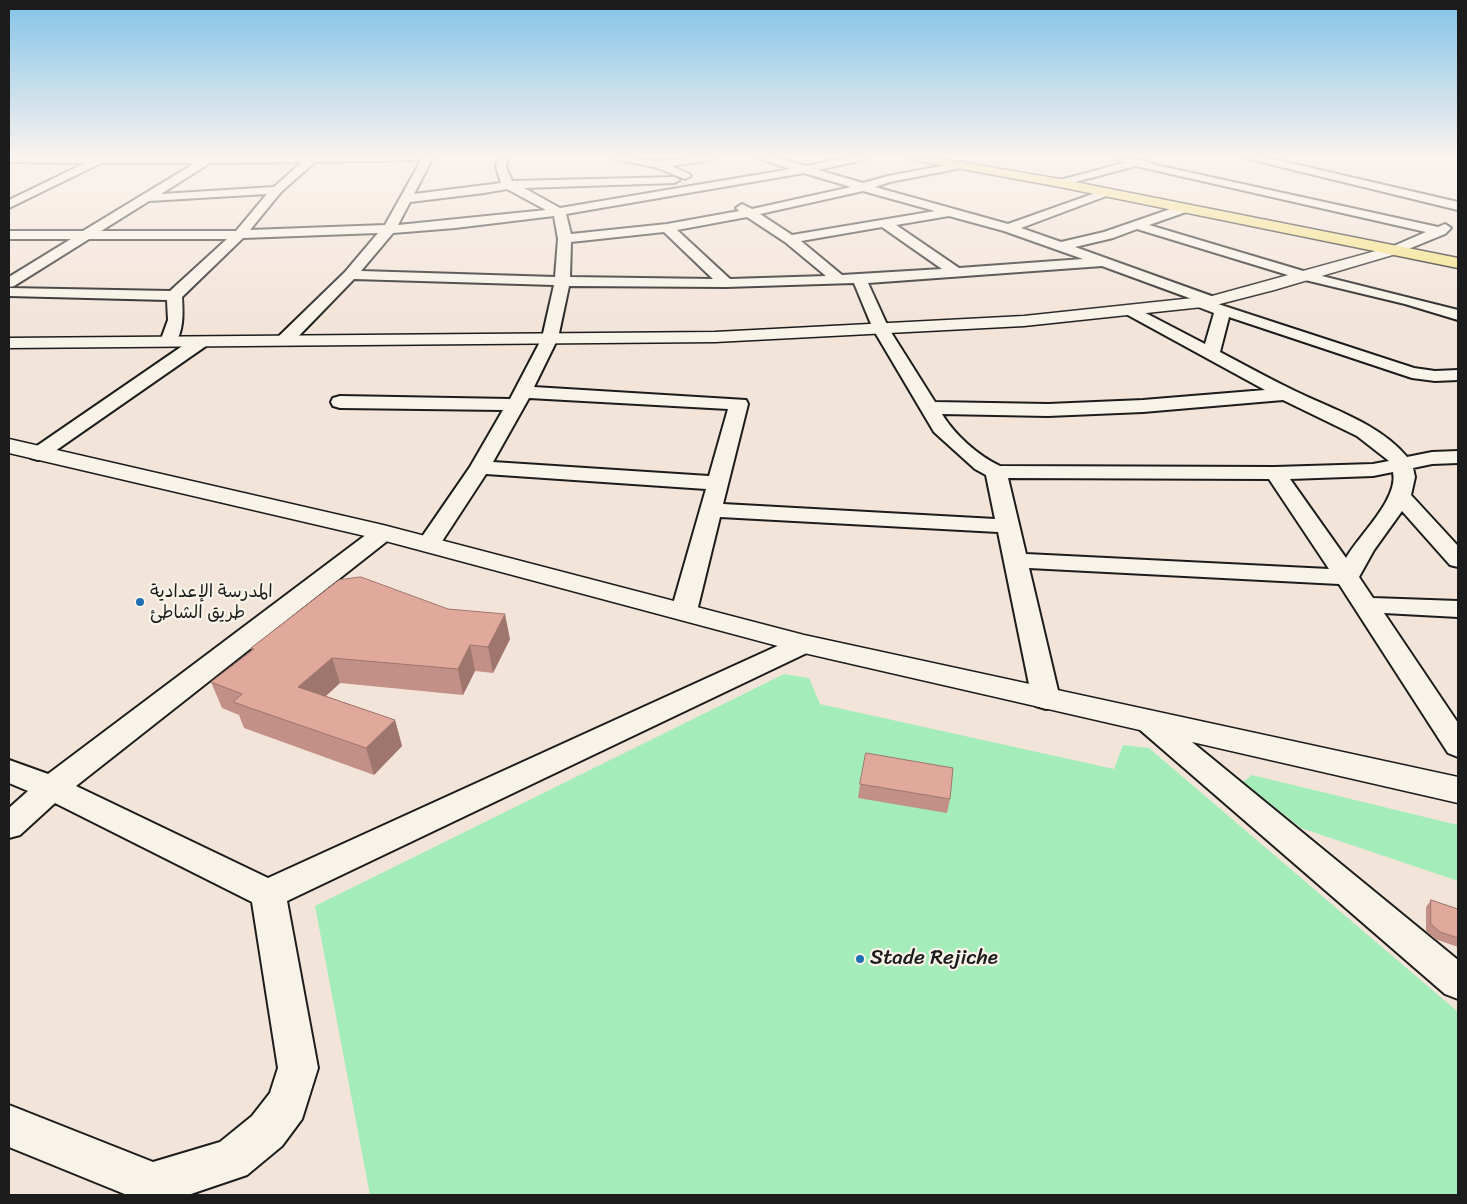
<!DOCTYPE html>
<meta charset="utf-8">
<style>
body{margin:0}
#map{position:relative;width:1467px;height:1204px;overflow:hidden;background:#f3e4d9;font-family:Sriracha,sans-serif}
canvas{display:block}
.frame{position:absolute;inset:0;border:10px solid #1c1c1c;pointer-events:none}
</style>
<div id="map">
<canvas width="1467" height="1204"></canvas>
<div class="frame"></div>
</div>
<script>
const ctx = document.querySelector('canvas').getContext('2d');
ctx.lineJoin = 'round';
function paint(path, color) { ctx.fillStyle = color; ctx.fill(path, 'evenodd'); }
function strokePath(path, color, width, dash) { ctx.strokeStyle = color; ctx.lineWidth = width; ctx.lineCap = dash ? 'butt' : 'round'; ctx.setLineDash(dash || []); ctx.stroke(path); }
function write(font, color, halo, rows, align = 'center') {
  ctx.font = font + ' Sriracha,"Playpen Sans Arabic",sans-serif'; ctx.lineWidth = 4.5; ctx.setLineDash([]); ctx.textBaseline = 'middle'; ctx.strokeStyle = halo; ctx.fillStyle = color; for (const [text, x, y, turn = 0] of rows) {
    ctx.save(); ctx.translate(x, y); ctx.rotate((+turn || 0) * Math.PI / 180); ctx.textAlign = isNaN(turn) ? turn : align; if (halo) ctx.strokeText(text, 0, 0); ctx.fillText(text, 0, 0); ctx.restore();
  }
}
const green = new Path2D(`
 M784 674 809 678 820 704 1114 769 1123 745 1149 748 1458 1012V1195H370L315 906Z
 M1252 775 1458 825V881L1301 828 1243 782Z`);
const street = new Path2D(`
 M9 157H422L417 160 315 162 281 192 250 230 385 225 423 157H433L414 194 501 183 496 167 498 157H508L506 167 512 181 674 177 680 180 674 183 524 188 560 208 791 169 761 159 760 157H774L805 166 851 157H868L867 159 818 170 863 183 888 176 962 162 967 165 966 167 890 182 875 187 1008 224 1101 191H1109L1111 193 1109 195 1021 228 1061 242 1104 232 1182 205 1186 206 1188 209 1186 212 1149 225 1310 273 1458 310V320L1405 304 1301 279 1137 229 1113 238 1075 247 1217 298 1220 301 1218 304 1414 368 1435 371 1458 370V380L1435 381 1412 378 1229 317 1220 352C1245 365 1270 379 1295 391 1332 409 1380 424 1407 457L1432 452 1458 451V463L1432 464 1413 468 1415 477 1411 495 1458 546V567L1450 565 1402 511 1374 550 1359 577 1373 598 1458 601V617L1384 613 1458 723V757L1448 753 1339 584 1029 568 1060 699 1056 706 1046 709 1036 706 1032 699 998 532 720 517 697 611 693 616 684 619 675 616 671 611 706 489 486 474 437 549 429 551 421 549 417 544 470 467 503 410 340 408 333 406 331 402 333 398 340 396 510 399 542 338 554 285 354 279 290 345H278L276 341 278 337 345 272 378 233 243 238 182 297C183 314 184 330 174 346H162L160 342 168 320 167 300 9 296V288L170 291 227 239H89L14 286 9 287V277L71 239H9V231H83L195 163H101L9 208V200L85 163 9 162ZM302 162 274 187 161 194 210 163ZM804 173 851 187 752 209 742 204 736 208 739 211 667 224 571 234 566 214ZM507 189 546 210 398 225 410 202 484 193ZM863 191 935 211 792 235 760 214ZM267 194 236 231H101L149 201ZM554 216 558 239 555 277 361 271 393 233 455 228ZM949 216 1004 231 1083 259 959 268 896 225ZM747 217 785 242 826 276 730 279 677 230ZM882 227 942 269 842 275 801 241ZM664 232 713 279 570 277 571 242ZM1102 266 1192 299 1190 302 1193 305 1214 313 1205 344 1136 308H1126L1123 311 1126 314 1265 390 1143 400 1048 404 935 402 889 329 868 283ZM854 283 873 329 934 432 975 469 986 475 995 519 723 504 748 404 746 400 534 387 558 338 569 286 726 287ZM529 398 728 409 709 476 493 462ZM1283 400 1357 436 1389 461 1373 464 1275 467 1000 466C977 455 955 435 942 414L1048 416 1143 412ZM1393 472C1399 499 1359 535 1346 558L1290 479 1373 476ZM1008 478 1269 479 1329 569 1026 554Z
 M612 157C628 155 642 161 658 161 678 161 697 154 716 157L711 160 671 166 689 174 691 176 685 179 655 167 617 160Z
 M1112 157 1139 159 1156 165 1438 227 1445 224 1451 228 1445 234 1401 252 1396 251 1394 248 1396 245 1426 232 1136 166 1060 186 1054 183 1056 181 1124 163Z
 M1248 157H1264L1458 202V210L1249 159Z
 M200 337 206 338 208 342 206 346 45 458 38 460 31 458 28 454 31 450 194 338Z
 M383 526 391 528 394 533 391 538 76 786 268 878 795 638 804 636 813 638 817 644 813 650 287 901 318 1068 302 1119 282 1146 247 1175 188 1195H127L9 1147V1105L153 1162 220 1142 252 1116 270 1093 278 1068 252 902 55 803 20 835 9 838V808L28 791 9 783V760L48 774 375 528Z
 M1149 712 1159 715 1458 960V999L1445 994 1139 729 1135 722 1139 715Z`);
const secondary = new Path2D(`
 M1401 244 1406 245 1408 248 1406 251 1274 290 1212 306 1024 326 715 342 9 348V338L715 332 1024 316 1212 296Z
 M9 439 383 525 804 635 1458 777V803L804 653 378 539 9 453Z`);
const primary = new Path2D(`
 M907 157H930L1060 179 1458 258V268L1060 187 913 160Z`);
const wall = new Path2D(`
 M510 639 493 673 475 671 463 695 340 683 326 696 395 720 402 746 374 775 244 728 239 715 222 708 211 682 252 651 251 648Z
 M860 784 950 799 947 813 858 798Z
 M1431 900 1458 909V947L1435 939 1426 931V907Z`);
const shadedWall = new Path2D(`
 M505 614 510 639 493 673 488 647Z
 M470 645 475 671 463 695 458 669Z
 M332 658 340 683 307 713 298 687Z
 M395 720 402 746 374 775 366 748Z`);
const building = new Path2D(`
 M361 577 448 609 505 614 488 647 470 645 458 669 332 658 298 687 395 720 366 748 233 702 242 694 211 682 254 649 251 648 339 580Z
 M866 753 953 768 950 799 860 784Z
 M1431 900 1458 909V938L1440 932 1431 924Z`);
const markers = [
 [140,602,5,"#1f6fb2"],
 [860,959,5,"#1f6fb2"]
];
const poiNames = [
 ["المدرسة الإعدادية",150,592],
 ["طريق الشاطئ",150,613]
];
const nearPoinames = [
 ["Stade Rejiche",870,959]
];
paint(green, '#a4edbb');
strokePath(street, '#1c1c1c', 4);
strokePath(secondary, '#1c1c1c', 3);
strokePath(primary, '#1c1c1c', 3);
paint(street, '#f7f3e8');
paint(secondary, '#f7f3e8');
paint(primary, '#f5e382');
paint(wall, '#c29086');
paint(shadedWall, '#9e766d');
paint(building, '#e1a89c');
strokePath(building, '#9e766d', 1);
const sky = ctx.createLinearGradient(0, 0, 0, 325);
sky.addColorStop(0, '#83c3e8');
sky.addColorStop(0.48, '#faf3ee');
sky.addColorStop(1, '#faf3ee00');
ctx.fillStyle = sky;
ctx.fillRect(0, 0, 1467, 325);
for (const [x, y, r, color] of markers) { const dot = new Path2D(); dot.arc(x, y, r, 0, 2 * Math.PI); ctx.fillStyle = color; ctx.fill(dot); strokePath(dot, '#f7f3e8', 2); }
write('18px', '#1c1c1c', '#f7f3e8', poiNames, 'left');
write('21px', '#1c1c1c', '#f7f3e8', nearPoinames, 'left');
</script>
